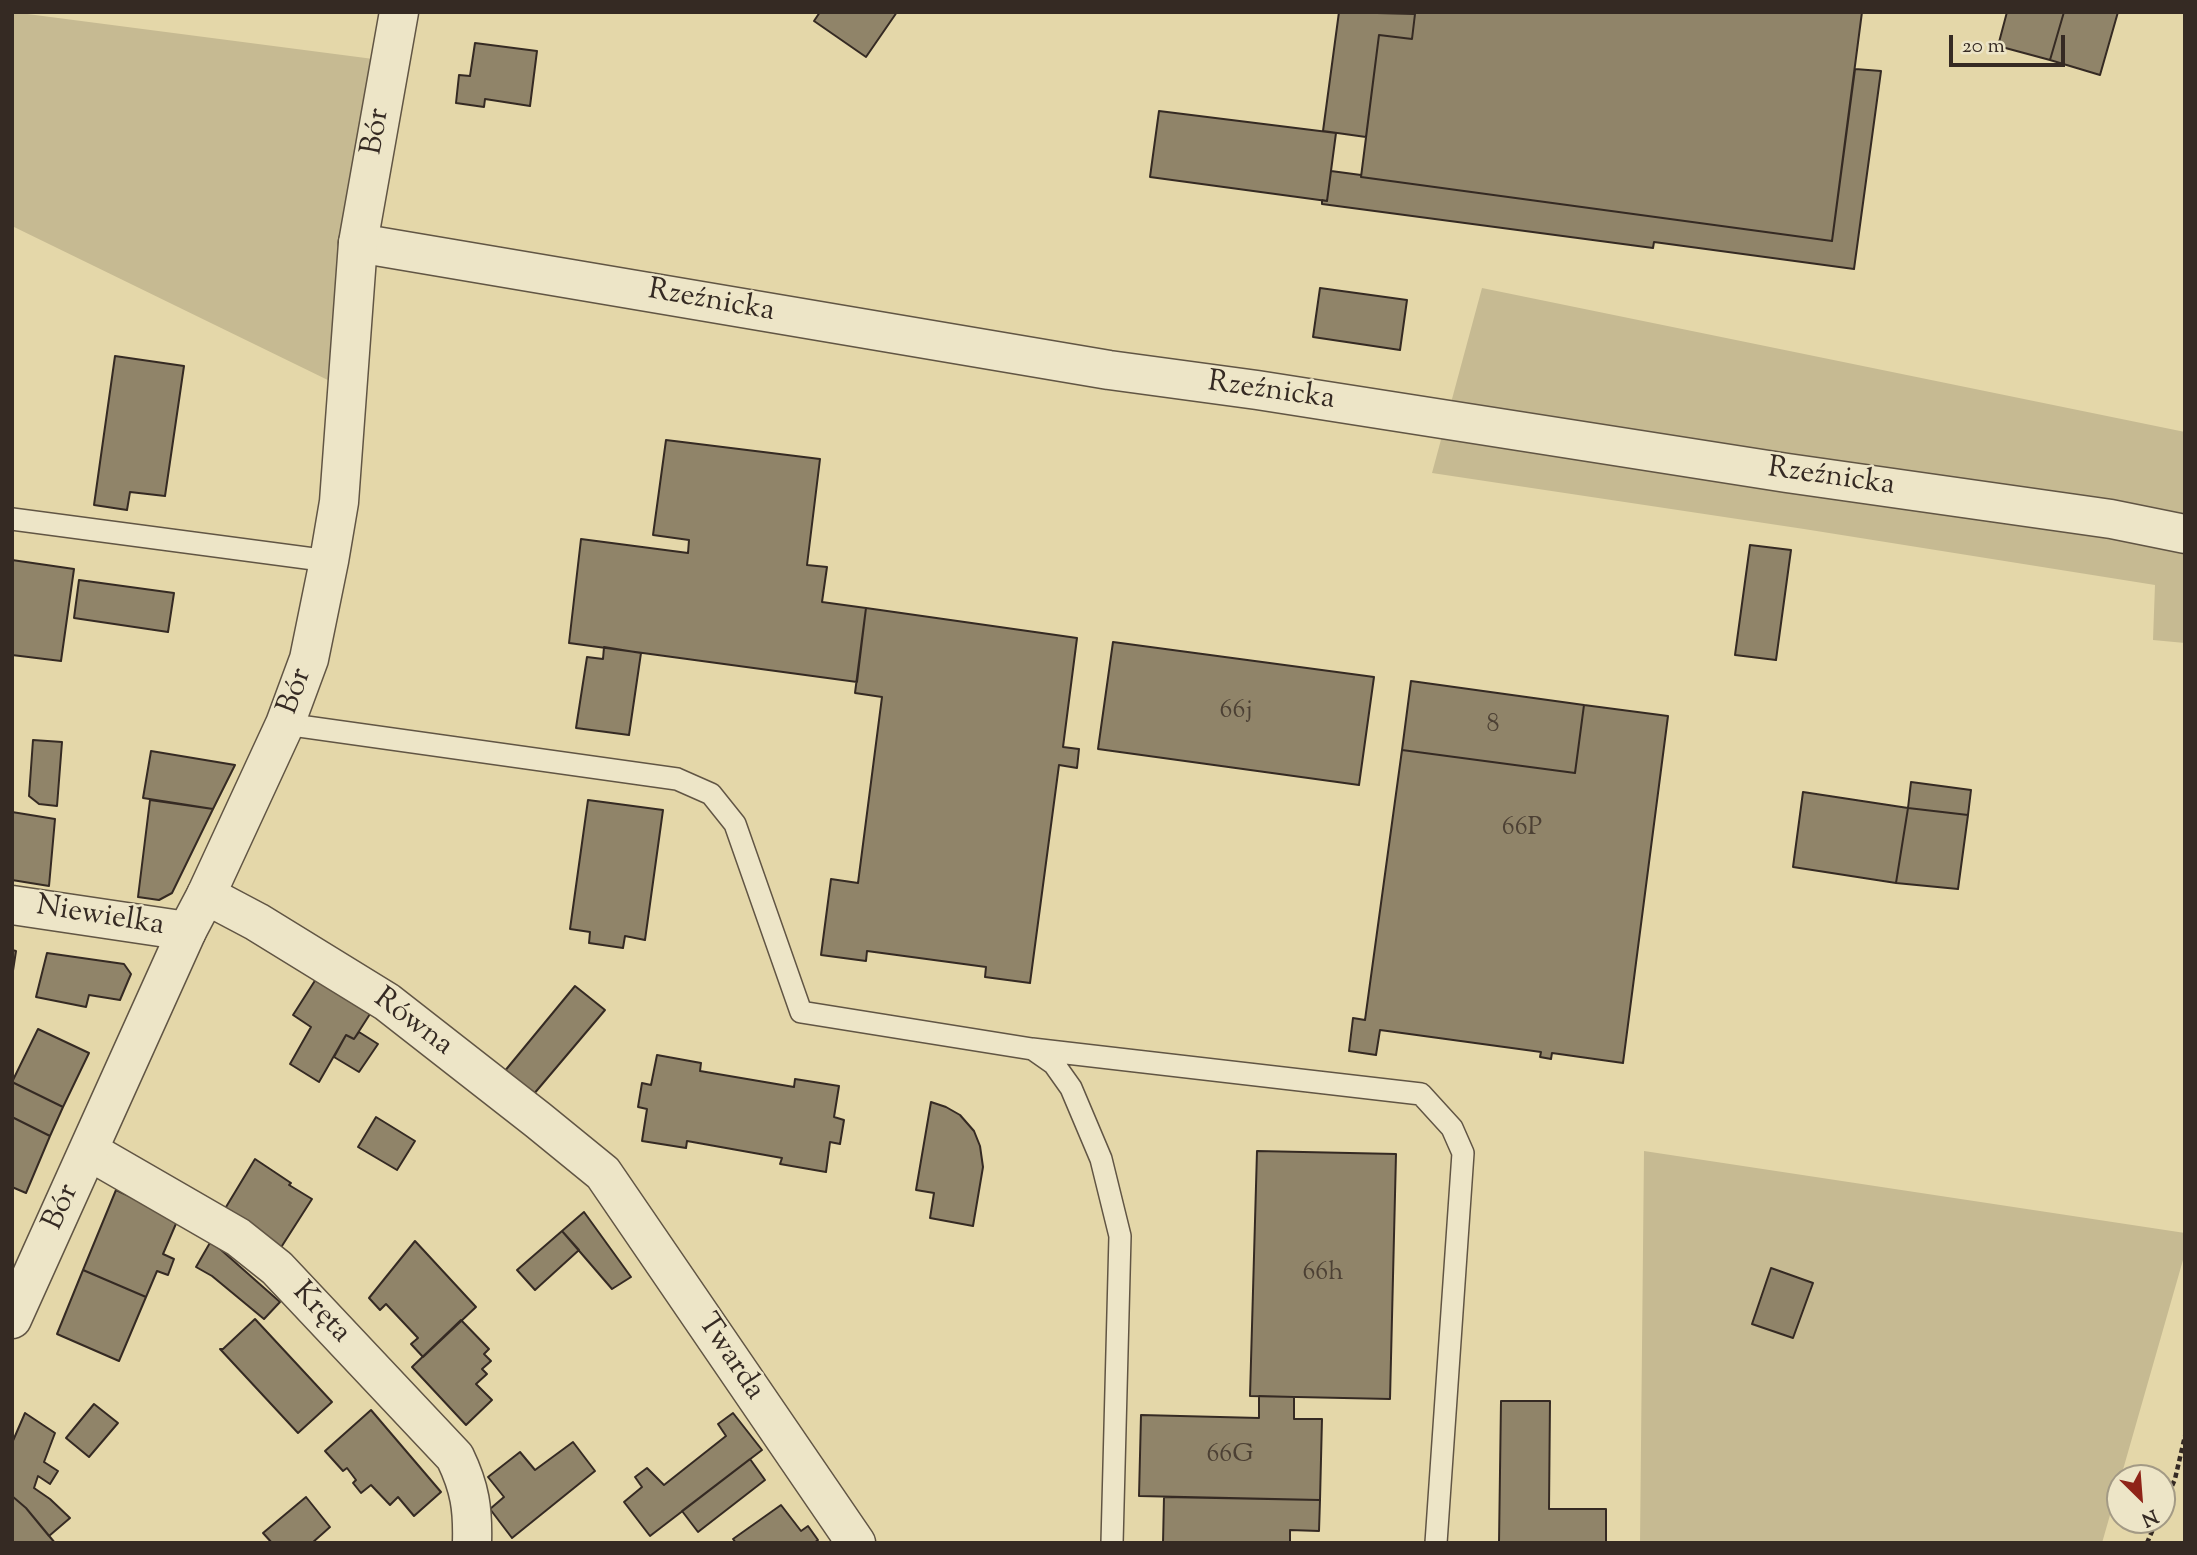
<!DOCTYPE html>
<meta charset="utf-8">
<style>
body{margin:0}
#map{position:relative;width:2197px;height:1555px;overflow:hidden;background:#e4d7a9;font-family:"Sorts Mill Goudy",serif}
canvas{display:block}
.frame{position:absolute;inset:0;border:14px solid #352a23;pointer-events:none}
.north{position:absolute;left:2106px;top:1464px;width:70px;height:70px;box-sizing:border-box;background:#ede5c7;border:2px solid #a39a85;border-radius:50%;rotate:155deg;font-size:19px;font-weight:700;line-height:28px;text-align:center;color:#352a23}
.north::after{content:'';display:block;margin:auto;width:24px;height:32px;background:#8f2418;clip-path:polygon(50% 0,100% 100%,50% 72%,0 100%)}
.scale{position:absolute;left:1949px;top:35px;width:116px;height:32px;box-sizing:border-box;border:4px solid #352a23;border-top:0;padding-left:9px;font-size:21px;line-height:24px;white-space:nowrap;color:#352a23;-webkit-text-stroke:5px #ede5c7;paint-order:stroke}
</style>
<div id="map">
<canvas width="2197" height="1555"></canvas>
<div class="frame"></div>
<div class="north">N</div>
<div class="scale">20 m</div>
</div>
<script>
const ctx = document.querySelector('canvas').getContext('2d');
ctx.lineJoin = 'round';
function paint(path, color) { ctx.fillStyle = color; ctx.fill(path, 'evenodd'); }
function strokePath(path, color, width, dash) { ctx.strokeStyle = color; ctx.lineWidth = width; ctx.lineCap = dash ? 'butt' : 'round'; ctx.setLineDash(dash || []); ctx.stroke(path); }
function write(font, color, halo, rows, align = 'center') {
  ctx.font = font + ' "Sorts Mill Goudy",serif'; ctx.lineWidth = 5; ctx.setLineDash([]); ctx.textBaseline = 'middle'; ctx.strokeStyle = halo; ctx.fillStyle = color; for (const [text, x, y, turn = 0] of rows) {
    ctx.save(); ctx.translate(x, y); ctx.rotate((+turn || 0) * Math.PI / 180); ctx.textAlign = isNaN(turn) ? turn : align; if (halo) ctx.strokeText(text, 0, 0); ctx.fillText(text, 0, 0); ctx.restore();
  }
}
const green = new Path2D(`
 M12 12 381 60 336 384 12 226Z
 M1482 288 2185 432V643L2153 640 2155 585 1804 529 1432 473Z
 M1644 1151 2185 1233V1253L2102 1543H1640Z`);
const building = new Path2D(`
 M820 12H897L866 57 814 21Z
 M1339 12 1415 14 1412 39 1379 35 1366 137 1323 131Z
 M1402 12H1862L1832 241 1361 177 1379 35 1412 39 1415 14Z
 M2007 12H2064L2050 60 1998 46Z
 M2064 12H2118L2100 75 2050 60Z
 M475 43 537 51 530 106 485 99 484 107 456 103 459 75 470 76Z
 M1855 69 1881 71 1854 269 1654 242 1653 248 1322 204V200L1327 201 1331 171 1361 175V177L1832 241Z
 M1159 111 1336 133 1327 201 1150 177Z
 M1320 288 1407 300 1400 350 1313 337Z
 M115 356 184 366 165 496 130 492 127 510 94 505Z
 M666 440 820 459 807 565 827 567 822 602 866 608 857 682 569 643 581 539 688 553 689 540 653 535Z
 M1750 545 1791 550 1776 660 1735 655Z
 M12 560 74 569 61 661 12 655Z
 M79 580 174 593 168 632 74 618Z
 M866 608 1077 638 1063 747 1079 749 1077 768 1059 765 1030 983 985 977 986 967 867 951 866 961 821 955 831 879 858 883 882 697 855 693Z
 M1113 642 1374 677 1359 785 1098 749Z
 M604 647 641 653 629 735 576 728 587 657 603 659Z
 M1411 681 1584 705 1575 773 1402 750Z
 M1584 705 1668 716 1623 1063 1552 1053 1551 1059 1540 1057 1541 1052 1380 1030 1376 1055 1349 1051 1353 1018 1365 1020 1402 750 1575 773Z
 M33 740 62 742 57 806 39 804 29 796Z
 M151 751 235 765 213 809 143 798Z
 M1911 782 1971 790 1968 815 1908 808Z
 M1803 792 1908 808 1896 883 1793 867Z
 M150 800 213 809 172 893 159 900 138 897Z
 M588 800 663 810 645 940 625 936 623 948 589 943 590 932 570 929Z
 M1908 808 1968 815 1958 889 1896 883Z
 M12 812 55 819 49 886 12 880Z
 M12 950 16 951 12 977Z
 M47 953 124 964 131 974 120 1000 89 995 86 1007 36 997Z
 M316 979 370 1014 354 1039 346 1035 319 1082 290 1064 311 1027 293 1015Z
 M575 986 605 1010 533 1095 504 1072Z
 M38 1029 89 1053 63 1107 12 1082Z
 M359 1032 378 1044 359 1072 334 1057 346 1035 354 1039Z
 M657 1055 701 1063 700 1071 794 1087 795 1079 839 1086 834 1117 844 1120 840 1144 830 1142 826 1172 780 1164 782 1158 687 1141 686 1148 642 1141 647 1109 638 1107 642 1083 651 1085Z
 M12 1082 63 1107 50 1136 12 1117Z
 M931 1102 946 1107 960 1115 974 1131 980 1146 983 1167 973 1226 930 1218 934 1193 916 1190Z
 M12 1117 50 1136 26 1193 12 1187Z
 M376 1117 415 1141 397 1170 358 1147Z
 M1257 1151 1396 1154 1390 1399 1250 1396Z
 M255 1159 291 1183 289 1185 312 1199 280 1249 223 1212Z
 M116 1190 178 1219 163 1254 174 1259 168 1275 157 1271 146 1297 83 1270Z
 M584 1212 631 1277 612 1289 562 1231Z
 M562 1231 579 1250 535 1290 517 1270Z
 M211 1241 280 1302 264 1319 212 1276 196 1267Z
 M415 1241 476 1307 423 1357 411 1344 418 1338 386 1304 380 1310 369 1298Z
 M1771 1268 1813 1283 1793 1338 1752 1324Z
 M83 1270 146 1297 119 1361 57 1334Z
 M255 1319 332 1402 298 1433 220 1349H223Z
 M461 1320 489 1349 484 1354 491 1361 482 1369 487 1374 476 1384 492 1400 466 1425 412 1367Z
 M1259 1396 1294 1397V1419H1322L1320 1500 1139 1496 1141 1415 1259 1418Z
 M1501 1401H1550L1549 1509H1606V1543H1499Z
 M94 1404 118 1423 89 1457 66 1438Z
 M371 1410 441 1492 414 1516 398 1497 390 1505 371 1485 361 1493 353 1483 356 1480 347 1468 343 1471 325 1451Z
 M25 1413 55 1433 44 1462 58 1471 50 1484 38 1476 34 1488 50 1499 70 1518 49 1536 26 1508 12 1496V1443Z
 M733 1413 762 1450 650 1536 624 1502 642 1487 635 1477 647 1468 664 1485 726 1436 718 1424Z
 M573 1442 595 1471 512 1538 490 1509 504 1497 488 1477 520 1452 535 1470Z
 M750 1459 765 1480 698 1532 682 1511Z
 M12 1496 26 1508 55 1543H12Z
 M306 1497 330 1527 312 1543H272L263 1533Z
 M1164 1497 1320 1500 1319 1531 1290 1530V1543H1163Z
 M781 1505 801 1531 808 1526 818 1540 814 1543H736L733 1539Z`);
const path = new Path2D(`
 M2162 1509 2175 1479 2185 1436
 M2147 1543 2157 1520`);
const service = new Path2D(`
 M12 519 329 561
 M285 724 677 779 711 794 735 824 801 1012 1032 1049 1421 1094 1452 1128 1463 1153 1436 1543
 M1034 1050 1054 1064 1071 1088 1101 1159 1120 1236 1112 1543`);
const minor = new Path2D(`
 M358 243 1109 370 1257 390 1787 473 2111 519 2185 534
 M206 895 257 922 387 1002 538 1120 603 1173 856 1543
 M12 905 187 931
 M89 1151 238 1237 277 1268 455 1457C470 1488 473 1509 472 1543`);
const tertiary = new Path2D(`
 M12 1319 187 931 206 895 285 724 309 659 329 561 339 502 358 243 399 12`);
const numberNames = [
 ["66j",1236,713],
 ["8",1493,727],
 ["66P",1522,830],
 ["66h",1323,1275],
 ["66G",1230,1457]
];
const streetNames = [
 ["Bór",378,132,-80],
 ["Rzeźnicka",711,303,10],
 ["Rzeźnicka",1271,393,8],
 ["Rzeźnicka",1831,479,8],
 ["Bór",297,692,-70],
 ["Niewielka",100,918,9],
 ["Równa",412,1024,37],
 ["Bór",63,1208,-66],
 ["Kręta",320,1314,47],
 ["Twarda",729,1358,56]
];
paint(green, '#c6ba92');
paint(building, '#908469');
strokePath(building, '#352a23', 2);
strokePath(service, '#615544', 24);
strokePath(minor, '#615544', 41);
strokePath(tertiary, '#615544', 41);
strokePath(path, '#352a23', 4.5, [5, 3.5]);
strokePath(service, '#ede5c7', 21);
strokePath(minor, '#ede5c7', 38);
strokePath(tertiary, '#ede5c7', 38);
write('26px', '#4c4034', null, numberNames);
write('30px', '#352a23', '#ede5c7', streetNames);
</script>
